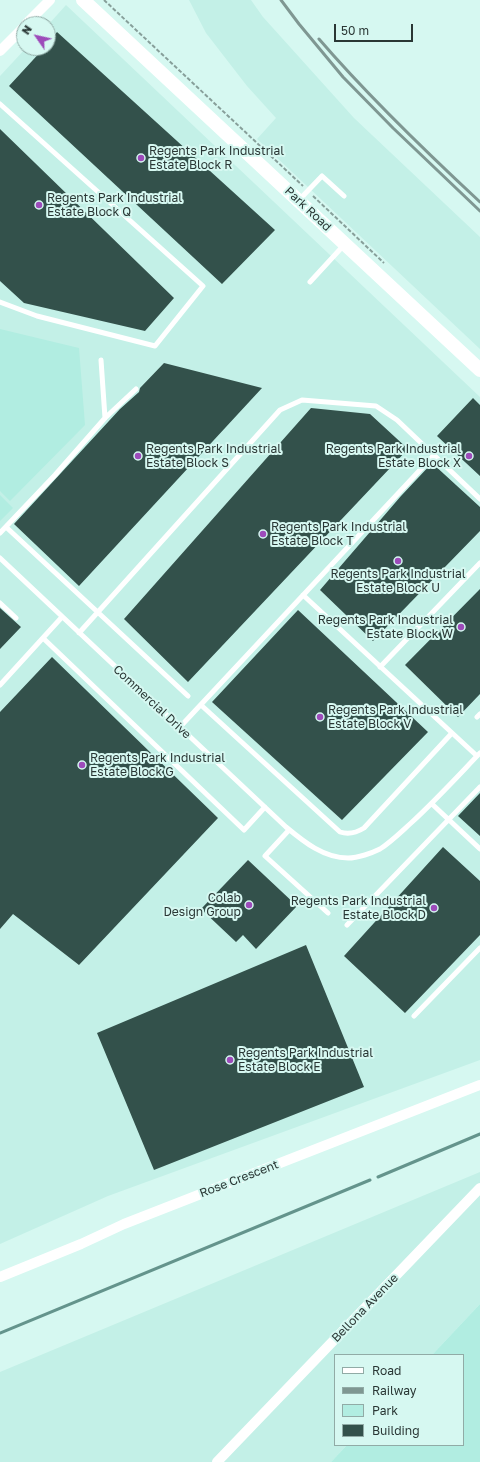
<!DOCTYPE html>
<style>
body{margin:0}
#map{position:relative;width:480px;height:1462px;overflow:hidden;background:#d6f8f1;font-family:"Golos Text",sans-serif}
canvas{display:block}
.legend{position:absolute;left:334px;top:1354px;width:130px;height:92px;box-sizing:border-box;background:#d6f8f1;border:1px solid #91aba6;margin:0;padding:5px 7px;list-style:none;font-size:12px;color:#2a3735}
.legend li{display:flex;align-items:center;gap:8px;height:20px}
.legend b{width:20px;border:1px solid #91aba6}
.north{position:absolute;left:16px;top:16px;width:40px;height:40px;box-sizing:border-box;background:#d6f8f1;border:1px solid #91aba6;border-radius:50%;rotate:304deg;font-size:11px;font-weight:700;line-height:16px;text-align:center;color:#2a3735}
.north::after{content:'';display:block;margin:auto;width:14px;height:18px;background:#9d4bba;clip-path:polygon(50% 0,100% 100%,50% 72%,0 100%)}
.scale{position:absolute;left:334px;top:24px;width:79px;height:18px;box-sizing:border-box;border:2px solid #2a3735;border-top:0;padding-left:5px;font-size:12px;line-height:14px;white-space:nowrap;color:#2a3735;-webkit-text-stroke:3px #d6f8f1;paint-order:stroke}
</style>
<div id="map">
<canvas width="480" height="1462"></canvas>
<ul class="legend">
<li><b style="height:5px;background:#fff"></b>Road</li>
<li><b style="height:5px;background:#7f9792"></b>Railway</li>
<li><b style="height:11px;background:#b1ede1"></b>Park</li>
<li><b style="height:11px;background:#33514b"></b>Building</li>
</ul>
<div class="north">N</div>
<div class="scale">50 m</div>
</div>
<script>
const ctx = document.querySelector('canvas').getContext('2d');
ctx.lineJoin = 'round';
function paint(path, color) { ctx.fillStyle = color; ctx.fill(path, 'evenodd'); }
function strokePath(path, color, width, dash) { ctx.strokeStyle = color; ctx.lineWidth = width; ctx.lineCap = dash ? 'butt' : 'round'; ctx.setLineDash(dash || []); ctx.stroke(path); }
function write(font, color, halo, rows, align = 'center') {
  ctx.font = font + ' "Golos Text",sans-serif'; ctx.lineWidth = 4; ctx.setLineDash([]); ctx.textBaseline = 'middle'; ctx.strokeStyle = halo; ctx.fillStyle = color; for (const [text, x, y, turn = 0] of rows) {
    ctx.save(); ctx.translate(x, y); ctx.rotate((+turn || 0) * Math.PI / 180); ctx.textAlign = isNaN(turn) ? turn : align; if (halo) ctx.strokeText(text, 0, 0); ctx.fillText(text, 0, 0); ctx.restore();
  }
}
const built = new Path2D(`
 M189 0H251L263 17 354 118 480 237V349L257 139 276 118 247 86 206 33Z
 M66 5 480 397V1060L108 1196 0 1244V76L26 48H48V25Z
 M480 1172V1304L432 1355H335V1445H347L331 1462H0V1372Z`);
const green = new Path2D(`
 M0 329 79 348 85 425 10 501 0 491Z
 M0 495 13 508 0 521Z
 M480 1304V1462H331L347 1445H463V1355H432Z`);
const stream = new Path2D(`
 M378 1177 480 1134
 M0 1333 370 1180`);
const building = new Path2D(`
 M57 32 275 230 222 284 9 86 44 48H48V43Z
 M0 129 174 298 145 331 24 303 0 281Z
 M164 363 262 388 79 586 14 524 120 409 139 392 140 388Z
 M473 398 480 405V476L437 436Z
 M311 408 370 414 408 449 188 682 124 619Z
 M432 463 480 507V531L373 641 320 590 401 496Z
 M480 589V694L458 717 405 665Z
 M0 608 21 627 0 649Z
 M298 610 428 732 342 820 212 702Z
 M52 657 218 818 79 965 13 914 0 929V712Z
 M480 793V836L458 816Z
 M443 847 480 881V935L405 1013 344 956Z
 M248 860 297 906 256 949 243 935 236 942 201 909Z
 M306 945 364 1087 154 1170 97 1033Z`);
const path = new Path2D(`
 M104 0 303 186
 M313 196 384 263`);
const service = new Path2D(`
 M0 104 203 286 155 346 37 316 0 302
 M299 200 322 176 344 196
 M310 282 344 245
 M101 360 105 418
 M6 527 188 696
 M0 533 55 475 105 418 136 389
 M0 558 286 827C304 842 324 858 348 858 358 858 372 853 380 849 391 842 401 832 411 823 435 801 457 777 480 753
 M303 595 477 756
 M0 603 16 618
 M79 633 280 410 302 400 376 406 397 420 480 499
 M43 638 244 830 265 807
 M380 667 480 563
 M0 685 62 617
 M201 705 340 832C349 835 356 833 364 828L452 733
 M477 717 480 714
 M179 728 434 455
 M432 804 480 849
 M289 830 265 856 328 913
 M347 925 480 787
 M414 1016 480 948`);
const minor = new Path2D(`
 M26 24 50 0
 M0 51 24 27
 M0 1277 81 1244 124 1224 480 1085
 M217 1462 480 1188`);
const secondary = new Path2D(`
 M83 0 480 370`);
const rail = new Path2D(`
 M281 0 299 24 343 77 393 128 480 211
 M319 39C369 97 424 150 480 202`);
const markers = [
 [141,158,4,"#9d4bba"],
 [39,205,4,"#9d4bba"],
 [138,456,4,"#9d4bba"],
 [469,456,4,"#9d4bba"],
 [263,534,4,"#9d4bba"],
 [398,561,4,"#9d4bba"],
 [461,627,4,"#9d4bba"],
 [320,717,4,"#9d4bba"],
 [82,765,4,"#9d4bba"],
 [249,905,4,"#9d4bba"],
 [434,908,4,"#9d4bba"],
 [230,1060,4,"#9d4bba"]
];
const poiNames = [
 ["Regents Park Industrial",149,151],
 ["Estate Block R",149,165],
 ["Regents Park Industrial",47,198],
 ["Estate Block Q",47,212],
 ["Regents Park Industrial",146,449],
 ["Estate Block S",146,463],
 ["Regents Park Industrial",461,449,"right"],
 ["Estate Block X",461,463,"right"],
 ["Regents Park Industrial",271,527],
 ["Estate Block T",271,541],
 ["Regents Park Industrial",398,574,"center"],
 ["Estate Block U",398,588,"center"],
 ["Regents Park Industrial",453,620,"right"],
 ["Estate Block W",453,634,"right"],
 ["Regents Park Industrial",328,710],
 ["Estate Block V",328,724],
 ["Regents Park Industrial",90,758],
 ["Estate Block G",90,772],
 ["Colab",241,898,"right"],
 ["Design Group",241,912,"right"],
 ["Regents Park Industrial",426,901,"right"],
 ["Estate Block D",426,915,"right"],
 ["Regents Park Industrial",238,1053],
 ["Estate Block E",238,1067]
];
const streetNames = [
 ["Park Road",308,209,43],
 ["Commercial Drive",152,702,43],
 ["Rose Crescent",239,1179,-21],
 ["Bellona Avenue",365,1308,-46]
];
paint(built, '#c3f0e7');
paint(green, '#b1ede1');
strokePath(stream, '#64948c', 3);
paint(building, '#33514b');
strokePath(path, '#879f9a', 2, [4, 2]);
strokePath(service, '#fff', 5);
strokePath(minor, '#fff', 10);
strokePath(secondary, '#fff', 14);
strokePath(rail, '#7f9792', 3);
for (const [x, y, r, color] of markers) { const dot = new Path2D(); dot.arc(x, y, r, 0, 2 * Math.PI); ctx.fillStyle = color; ctx.fill(dot); strokePath(dot, '#d6f8f1', 1.5); }
write('12px', '#2a3735', '#d6f8f1', poiNames, 'left');
write('12px', '#2a3735', '#d6f8f1', streetNames);
</script>
